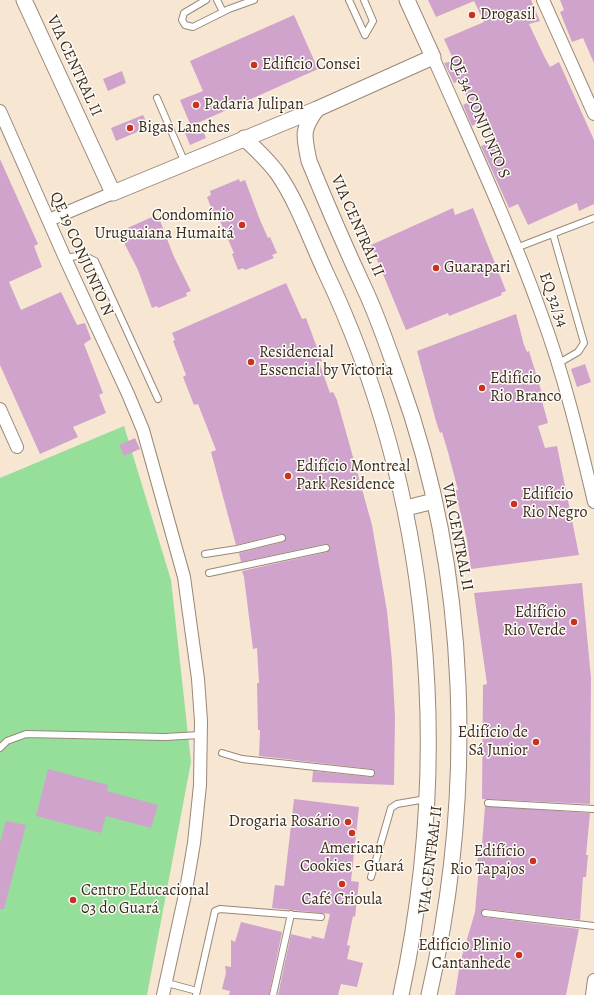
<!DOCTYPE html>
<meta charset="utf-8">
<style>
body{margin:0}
canvas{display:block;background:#f7e6d1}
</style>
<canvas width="594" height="995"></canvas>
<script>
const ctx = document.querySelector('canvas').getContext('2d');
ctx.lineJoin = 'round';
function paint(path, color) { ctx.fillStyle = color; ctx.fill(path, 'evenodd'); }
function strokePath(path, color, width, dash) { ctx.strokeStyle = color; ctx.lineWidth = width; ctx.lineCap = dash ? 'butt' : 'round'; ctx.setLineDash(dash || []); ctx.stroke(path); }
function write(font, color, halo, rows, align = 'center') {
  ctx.font = font + ' Alegreya,serif'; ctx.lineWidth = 3; ctx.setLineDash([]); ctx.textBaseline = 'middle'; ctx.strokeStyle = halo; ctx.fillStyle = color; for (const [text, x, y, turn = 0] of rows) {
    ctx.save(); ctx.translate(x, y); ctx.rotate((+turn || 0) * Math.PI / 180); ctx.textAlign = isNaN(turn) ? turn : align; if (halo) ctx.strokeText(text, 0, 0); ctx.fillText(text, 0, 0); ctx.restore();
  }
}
const green = new Path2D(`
 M124 426 171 580 191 762 147 995H0V478Z`);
const building = new Path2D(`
 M428 0H531L540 21 529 24 544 56 550 67 559 62 594 140V204L579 211 577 203 528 225 518 204 509 208 481 146 493 141 484 120 472 126 463 105 469 102 460 81 454 83 444 63 454 61 444 39 484 22 474 1 436 17Z
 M560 0H594V63L583 38 572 42 560 12 564 10Z
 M294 15 318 69 191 126 180 100 203 91 190 61Z
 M122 71 126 83 108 91 103 79Z
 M143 115 149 127 116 141 111 128Z
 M201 126 206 138 190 145 185 133Z
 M0 159 38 244 34 246 42 267 9 282 21 310 61 292 77 325 85 323 91 339 84 344 103 393 99 395 106 413 73 427 78 437 40 454 0 365Z
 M239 179 240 182 245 180 260 220 268 238 270 237 277 253 272 255 274 258 245 270 243 268 238 270 232 254 234 253 216 212 213 213 207 197 211 195 210 191Z
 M453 208 455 215 473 208 506 291 501 293 502 295 449 316 448 313 406 330 371 245Z
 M152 217 154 220 159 218 174 257 191 291 186 293 187 296 158 308 157 306 152 308 138 270 120 235 125 233 123 230Z
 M286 283 302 319 306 318 322 361 319 362 330 393 333 392 337 400 372 525 387 611 392 661 395 717 394 785 312 782 313 771 371 777 374 776 375 772 371 769 259 756 260 730H258L257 683H259L257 648 253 649 244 577 242 571 327 552 330 547 329 545 325 544 241 562 239 553 283 542 286 537 281 534 236 545 211 452 216 450 198 404 194 405 183 377 186 375 173 341 175 340 172 333Z
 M516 314 524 345 527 352 529 351 544 400 542 401 548 423 538 426 545 448 557 446 579 555 471 569 467 540 455 490H458L448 452 442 432 440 433 436 421 417 351Z
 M585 364 591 382 577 387 571 369Z
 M135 438 140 449 124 456 119 445Z
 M582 583 591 678 590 804 482 799 483 685 487 684 474 593Z
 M48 769 108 785 107 791 158 805 151 828 106 816 101 833 36 816Z
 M294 799 359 807 351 881 359 882 355 917 353 916 347 945 350 946 347 959 363 963 357 987 341 984 338 995H278L291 934 311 939 312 936 324 939 330 914 272 908 275 885 284 886Z
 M485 806 590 813 586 855H588L586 877H583L580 920 486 909 481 912V915L484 917 579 929 566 995H455L460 963 475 912 479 866H477L479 845H482Z
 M6 821 26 825 4 909H0V842Z
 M241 922 282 932 269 995H229L230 991 222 989 226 973 225 966 231 967V940L235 942Z`);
const service = new Path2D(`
 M206 0 184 13 182 20 185 25 193 27 229 9 254 0
 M217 0 223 12
 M349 0 365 35
 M364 0 373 21 365 35
 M157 98 185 163
 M553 234 584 343 578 352 559 363
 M516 248 594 218
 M65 258 83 255 95 261 158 399
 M205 554 237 549 282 538
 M209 573 326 548
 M0 748 7 741 26 734 165 737 200 735
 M222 753 242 759 371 773
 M488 803 594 809
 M371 877 391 808 397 804 426 799
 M485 913 594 926
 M167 983 197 991
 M196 995 215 911 220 909 321 917
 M273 995 291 914`);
const minor = new Path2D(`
 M543 0 594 114
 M433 57C470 141 510 226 541 313 564 375 579 438 594 502
 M0 111 65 258 128 394 143 430 184 577 198 679 201 721 200 785 194 843 186 890 163 995
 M49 220 113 193
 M0 409 17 447
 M592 995 594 980`);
const tertiary = new Path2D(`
 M24 0 113 193 317 109 433 57 407 0
 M317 109C301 130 304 136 309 161 327 205 346 249 366 292 379 320 389 351 400 381 470 574 475 796 429 995
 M244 138C256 149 268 160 278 174 297 201 311 241 325 271 432 496 453 754 401 995
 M406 508 434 501`);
const markers = [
 [472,15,4,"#c8321e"],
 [254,65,4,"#c8321e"],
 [196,105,4,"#c8321e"],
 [130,128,4,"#c8321e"],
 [242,225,4,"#c8321e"],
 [436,268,4,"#c8321e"],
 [251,362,4,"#c8321e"],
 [482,388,4,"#c8321e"],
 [288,476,4,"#c8321e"],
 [514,504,4,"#c8321e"],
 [574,622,4,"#c8321e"],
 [536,742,4,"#c8321e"],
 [348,822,4,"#c8321e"],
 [352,833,4,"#c8321e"],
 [533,861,4,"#c8321e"],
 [342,884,4,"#c8321e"],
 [73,900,4,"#c8321e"],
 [519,955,4,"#c8321e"]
];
const poiNames = [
 ["Drogasil",480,15],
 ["Edificio Consei",262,65],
 ["Padaria Julipan",204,105],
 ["Bigas Lanches",138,128],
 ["Condomínio",234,216,"right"],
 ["Uruguaiana Humaitá",234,234,"right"],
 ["Guarapari",444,268],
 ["Residencial",259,353],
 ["Essencial by Victoria",259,371],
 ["Edifício",490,379],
 ["Rio Branco",490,397],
 ["Edifício Montreal",296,467],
 ["Park Residence",296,485],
 ["Edifício",522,495],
 ["Rio Negro",522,513],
 ["Edifício",566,613,"right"],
 ["Rio Verde",566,631,"right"],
 ["Edifício de",528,733,"right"],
 ["Sá Junior",528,751,"right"],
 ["Drogaria Rosário",340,822,"right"],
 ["American",352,849,"center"],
 ["Cookies - Guará",352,867,"center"],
 ["Edifício",525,852,"right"],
 ["Rio Tapajos",525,870,"right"],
 ["Centro Educacional",81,891],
 ["03 do Guará",81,909],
 ["Café Crioula",342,900,"center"],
 ["Edifício Plinio",511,946,"right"],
 ["Cantanhede",511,964,"right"]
];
const streetNames = [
 ["VIA CENTRAL II",74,66,65],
 ["QE 34 CONJUNTO S",479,117,67],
 ["VIA CENTRAL II",357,226,66],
 ["QE 19 CONJUNTO N",81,254,66],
 ["EQ 32/34",553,300,70],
 ["VIA CENTRAL II",457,537,79],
 ["VIA CENTRAL II",431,860,-83]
];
paint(green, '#96df9b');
paint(building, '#d0a3cd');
strokePath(service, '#998878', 8);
strokePath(minor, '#998878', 14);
strokePath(tertiary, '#998878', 17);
strokePath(service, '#fff', 6);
strokePath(minor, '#fff', 12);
strokePath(tertiary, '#fff', 15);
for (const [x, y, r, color] of markers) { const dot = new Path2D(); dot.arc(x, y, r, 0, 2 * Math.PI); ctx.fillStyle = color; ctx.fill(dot); strokePath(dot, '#fdfcf7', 1.5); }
write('16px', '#3b2a1e', '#fdfcf7', poiNames, 'left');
write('16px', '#3b2a1e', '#fdfcf7', streetNames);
</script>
